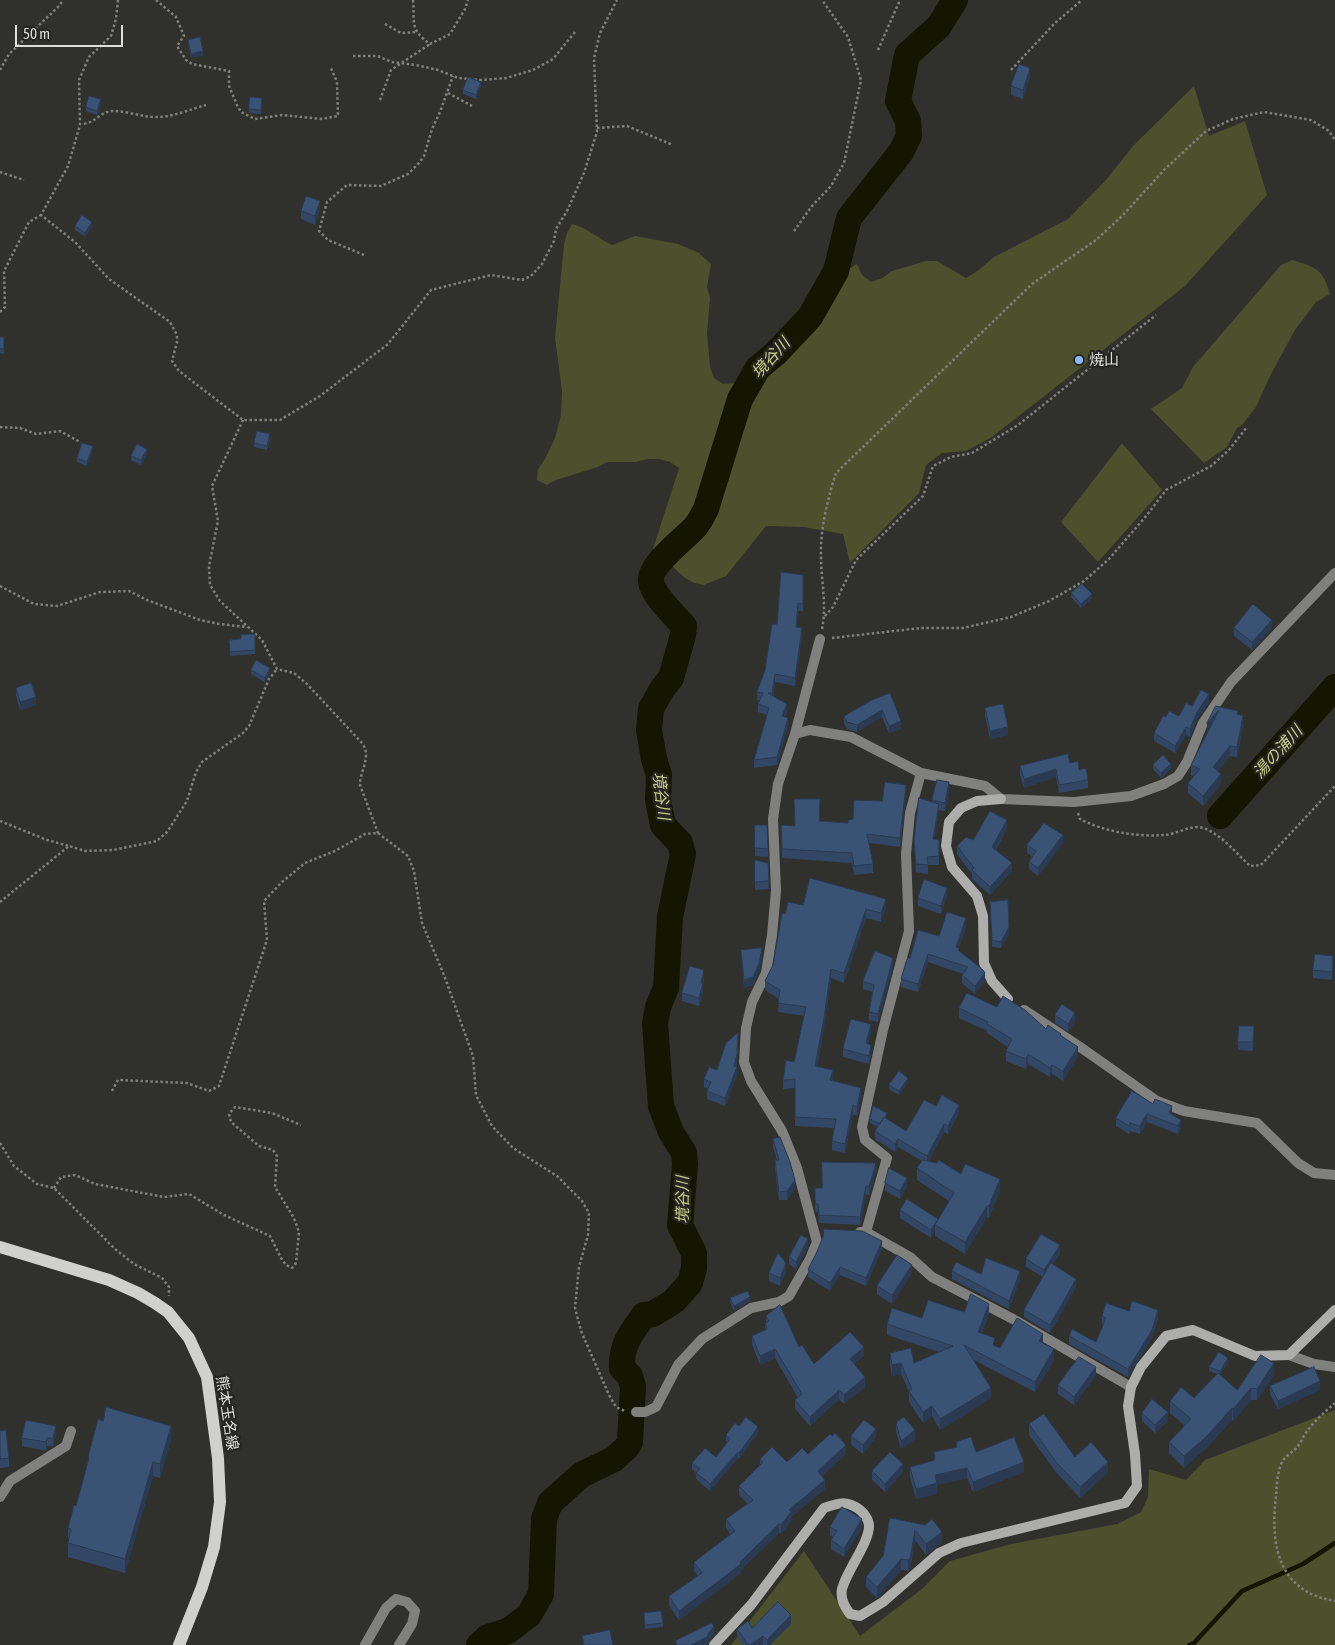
<!DOCTYPE html>
<meta charset="utf-8">
<style>
body{margin:0}
#map{position:relative;width:1335px;height:1645px;overflow:hidden;background:#30302d;font-family:"Asap Condensed",sans-serif}
canvas{display:block}
.scale{position:absolute;left:15px;top:25px;width:108px;height:22px;box-sizing:border-box;border:2px solid #dedfdc;border-top:0;padding-left:6px;font-size:15px;line-height:18px;white-space:nowrap;color:#dedfdc;-webkit-text-stroke:4px #262623;paint-order:stroke}
</style>
<div id="map">
<canvas width="1335" height="1645"></canvas>
<div class="scale">50 m</div>
</div>
<script>
const ctx = document.querySelector('canvas').getContext('2d');
ctx.lineJoin = 'round';
function paint(path, color) { ctx.fillStyle = color; ctx.fill(path, 'evenodd'); }
function strokePath(path, color, width, dash) { ctx.strokeStyle = color; ctx.lineWidth = width; ctx.lineCap = dash ? 'butt' : 'round'; ctx.setLineDash(dash || []); ctx.stroke(path); }
function write(font, color, halo, rows, align = 'center') {
  ctx.font = font + ' "Asap Condensed","Noto Sans JP",sans-serif'; ctx.lineWidth = 4.5; ctx.setLineDash([]); ctx.textBaseline = 'middle'; ctx.strokeStyle = halo; ctx.fillStyle = color; for (const [text, x, y, turn = 0] of rows) {
    ctx.save(); ctx.translate(x, y); ctx.rotate((+turn || 0) * Math.PI / 180); ctx.textAlign = isNaN(turn) ? turn : align; if (halo) ctx.strokeText(text, 0, 0); ctx.fillText(text, 0, 0); ctx.restore();
  }
}
const green = new Path2D(`
 M1194 86 1209 136 1245 121 1267 195 1185 286 992 437 966 451 942 453 926 465 919 493 850 563 843 534 803 527 766 526 726 576 704 585 694 583 684 577 653 549 679 468 670 462 659 459H647L636 462H607L598 467 556 480 547 485 537 480 538 469 545 459 555 438 561 415 562 391 555 338 564 244 567 233 572 224C588 228 597 238 612 245L635 236 678 244 699 253 711 264 707 287 710 298 707 333 710 367 714 378 723 384 746 382 800 345 806 334 820 316 834 284 841 274 857 264 862 275 871 282 882 278 892 271 926 261H937L966 278 976 272 994 257 1068 219 1105 181 1134 145Z
 M1292 260C1316 267 1323 269 1330 294L1316 302 1295 330 1270 376 1256 407 1242 425 1237 428 1227 447 1204 463 1151 409 1182 388 1193 367 1281 265Z
 M1122 443 1162 490 1098 562 1061 522Z
 M1335 1410V1645H731L804 1551 860 1636 922 1589 950 1561 1011 1544 1117 1524 1141 1512 1148 1497 1149 1469 1186 1480 1205 1460Z`);
const stream = new Path2D(`
 M1189 1645 1194 1643 1242 1591 1303 1564 1335 1543`);
const river = new Path2D(`
 M1220 816 1335 687
 M479 1645 488 1637 508 1631 529 1615 541 1594 544 1519 550 1503 581 1475 614 1459 627 1447 630 1442 633 1387 630 1376 622 1368C621 1345 631 1333 644 1315L653 1314 674 1301 690 1283 694 1268V1253L680 1225 685 1164 684 1153 671 1132 661 1106 655 1024 658 1007 666 988 670 917 683 854 680 843 663 825 658 800 659 775 654 759 649 730 651 709 662 689 671 678 683 635 684 626C675 616 653 595 651 582 648 565 686 538 696 526 700 521 703 515 706 509L740 399 758 368 776 353 810 317 836 271 849 218 901 152 909 136 908 121 898 101 907 55 939 26 955 0`);
const path = new Path2D(`
 M118 0 116 19 111 36 89 57 79 80 80 125 68 166 41 215 75 242 109 279 170 322 177 335V342L172 361 179 371 243 420H280L320 396 388 344 431 290 491 275 522 280 531 276 542 264 554 241 556 229 567 211 584 173 597 132 594 58 600 33 617 0
 M156 0 176 17 184 36 177 46 186 60 192 64 229 71V86L237 105 241 112 255 119 282 115 321 119 338 116 337 82 331 68
 M413 0C415 23 409 29 430 44L450 34 465 9 468 0
 M385 24 401 33 417 32
 M878 50 900 0
 M353 56H378L391 62 416 65 438 70 458 78 481 80 506 78 533 70 553 59 575 32
 M0 70 9 54 59 6 63 0
 M1011 70 1055 23 1082 0
 M448 93 472 106
 M380 100 391 70 430 44
 M84 124C94 122 99 115 107 112 119 108 143 118 157 117 173 117 191 109 206 105
 M597 128 627 126 673 145
 M0 172 24 180
 M794 231 812 206 831 186 844 163 861 80 848 37 822 0
 M364 255 328 240 319 231 327 202 347 185 381 186 408 174 419 163 424 156 432 129 440 112 453 76
 M0 312 5 307 4 271 29 222 41 215
 M243 420 212 486 218 521 209 566 210 585 220 601 262 640 277 669 294 673 306 683 362 743C372 757 360 770 360 785L378 833
 M0 427 20 428 36 434 60 431 80 442
 M0 586 34 604 57 606 100 592 129 591 147 600 200 620 219 624 247 627
 M825 616 833 607 856 560 923 496 933 466 951 457 972 453 1018 425 1156 315
 M822 629C827 605 821 580 821 556 820 530 828 497 836 473L1032 284 1096 240 1122 216 1165 169 1206 131 1233 119 1264 112 1311 120 1329 131 1335 140
 M832 638 921 628H963L1011 617 1049 601 1084 581 1109 559 1147 515 1166 490 1211 466 1229 450 1247 427
 M1078 813 1080 819C1105 832 1137 837 1165 835 1177 834 1192 824 1203 828 1221 834 1236 853 1250 866L1261 865 1335 786
 M0 821 47 840 69 846
 M0 902 69 846 85 851 113 850 157 841 167 832 187 801 196 772 202 762 243 733 249 726 269 679 277 669
 M112 1091 118 1080 187 1083 209 1091 219 1086 267 940 264 901 282 882 305 863 335 851 365 834 378 833 408 856 414 871 422 923 444 975 473 1056 476 1095 492 1126 513 1148 557 1176 582 1201 589 1213 588 1235 579 1267 575 1308 581 1331 609 1395 616 1407 625 1411
 M0 1143 14 1166 37 1184 54 1188 115 1249 134 1264 162 1278 169 1287V1296
 M54 1188 61 1177 75 1175 95 1184 164 1197 189 1194 224 1215 270 1236 281 1258 286 1265 292 1268 296 1263 299 1232 294 1218 275 1187 277 1156 273 1150 259 1146 231 1122 229 1114 235 1107 272 1113 301 1125
 M1335 1403C1326 1411 1315 1420 1308 1430 1304 1434 1302 1441 1298 1446 1295 1451 1288 1454 1284 1459 1277 1469 1277 1484 1276 1496 1270 1545 1278 1592 1335 1601`);
const street = new Path2D(`
 M795 734 810 730 851 737 921 773 985 786 1001 799 1074 802 1131 796 1164 784 1178 776 1187 762 1203 723 1231 682 1335 573
 M1024 1010 1083 1049 1157 1101 1184 1111 1257 1123 1298 1163 1314 1173 1335 1175
 M860 1232H866L910 1257 932 1277 1013 1319 1131 1387
 M866 1232 887 1158 865 1140 862 1127 883 1030 909 931 906 854 910 813 921 773
 M1289 1355 1314 1364 1335 1367
 M636 1412H645L656 1407 678 1365 702 1339 751 1308 779 1302 789 1296 810 1259 817 1242 797 1168 782 1131 751 1081 744 1062 746 1028 752 1002 766 973 772 935 776 891 773 819 778 784 795 734 820 639
 M0 1497 10 1481 66 1446 71 1431
 M365 1645 386 1608 396 1599 407 1602 415 1611 412 1624 399 1645`);
const secondary = new Path2D(`
 M1001 799 977 801 961 808 949 822 946 846 952 867 977 896 983 916 984 963 992 981 1008 999
 M714 1645 751 1605 824 1508C838 1503 847 1500 860 1510 864 1513 869 1520 869 1526 869 1543 847 1570 842 1589 840 1599 845 1607 850 1614L860 1616 883 1602 939 1553 961 1543 1125 1503 1137 1486 1135 1454 1128 1406 1131 1387 1141 1367 1166 1336 1193 1330 1255 1356 1289 1355 1335 1310`);
const primary = new Path2D(`
 M0 1247 109 1280 138 1293 155 1303 168 1312 189 1338 207 1377 218 1458 220 1502 214 1547 202 1587 179 1645`);
const wall = new Path2D(`
 M188 40 203 55 191 58 188 44Z
 M1030 76 1023 99 1011 95V86Z
 M481 86 476 99 463 94V90Z
 M250 97 262 98 261 114 249 113Z
 M101 104 97 115 86 111V107Z
 M320 209 315 225 301 219V211Z
 M75 226H92L85 237 75 230Z
 M0 337H4V354L0 353Z
 M270 438 267 450 254 447V443Z
 M93 450 87 466 77 462V458Z
 M147 453 141 465 131 460V456Z
 M803 575V611H798L796 627 802 636 795 686 775 682 773 696 787 712 785 717 788 726 777 765 754 768V760L767 715 758 712V704L760 700H757V692L765 670 777 624Z
 M1071 593 1092 598 1081 608 1071 597Z
 M1234 628H1272L1252 650 1234 636Z
 M255 634V654L230 656 229 640 241 639Z
 M251 670 270 672 265 682 251 674Z
 M16 688 36 705 20 710 16 696Z
 M872 700 901 729 889 733 882 717 857 732 847 729 844 723V716Z
 M1209 702 1197 719 1190 737 1186 735 1175 753 1154 741V733L1192 706Z
 M985 708 1008 735 990 739 985 716Z
 M1238 714 1243 725 1237 757 1230 756 1218 771 1221 784 1203 806 1188 793V783L1194 776 1191 775V765L1209 730 1207 732V723Z
 M1070 763 1079 770 1088 780V788L1059 793 1056 777 1024 788 1020 775V766Z
 M1153 765 1171 768 1161 778 1153 769Z
 M949 790 945 811 939 810 934 839 939 840V865H928V874L916 872 914 841 932 802V800Z
 M906 794 900 847 869 843 873 864V873L854 875 852 863 782 858 781 825 795 826 820 809 819 821 848 823V820L853 819 882 801Z
 M755 825 768 849V857L755 856Z
 M1007 828 996 850 1012 871 990 895 972 879V874L957 854V846Z
 M1063 843 1038 876 1029 869V862L1032 857 1027 853V845Z
 M768 863 769 889 755 890V882Z
 M947 896 941 914 918 906V898Z
 M990 902 1009 934 1001 948 992 947Z
 M803 905 886 908 881 922 866 918 844 983 831 978 824 1027 817 1067 833 1080 832 1081 861 1097 857 1116 853 1114 845 1153 832 1150V1141L834 1128 795 1126V1088L783 1089V1080L794 1062 805 1016 778 1012 779 999 765 990V981L773 965 785 914Z
 M966 927 959 947V951L985 981 975 994 962 983V975L963 974 928 962 918 992 901 987V979L910 958 939 936Z
 M741 950 762 956 759 971 753 985 744 988Z
 M1333 964 1332 980 1313 978V970Z
 M893 966 878 1022 869 1020V1012L873 992 863 989V981Z
 M704 978 703 983V992L699 1006 682 1001V993Z
 M997 1007 1061 1036 1078 1056 1063 1081 1052 1074 1050 1077 1028 1064 1026 1069 1006 1061V1051L1008 1047 987 1033V1031L959 1018V1008Z
 M1055 1015 1075 1021 1068 1032 1055 1023Z
 M1239 1026H1254L1253 1051 1238 1050Z
 M871 1032 868 1044 871 1053 869 1064 843 1057V1049Z
 M738 1041 737 1063 736 1067 737 1075 725 1106 707 1099V1091L708 1089 704 1087V1079L717 1070Z
 M908 1082 899 1095 889 1089V1085Z
 M1132 1091 1172 1115 1181 1128 1178 1134 1147 1122 1140 1134 1130 1131 1129 1134 1116 1126V1118Z
 M936 1106 959 1113 948 1134 944 1132 929 1161 1000 1190 989 1218 987 1217 965 1254 935 1236V1232L931 1238 900 1218V1210L938 1220 949 1201 917 1180V1168L922 1161 898 1147 895 1152 875 1139V1131L878 1127 870 1123V1119L887 1118 886 1119 906 1131Z
 M773 1139 795 1189 787 1200H779L775 1168V1160H777L773 1147Z
 M876 1171 869 1195H866L860 1225 819 1223 818 1212H816L815 1207V1198L822 1188Z
 M885 1183 907 1186 900 1199 885 1191Z
 M808 1246 796 1269 789 1264V1257Z
 M882 1249 866 1286 840 1275 830 1291 808 1277V1269Z
 M1060 1253 1053 1264 1076 1287 1050 1333 1024 1317V1310L1043 1277 1026 1267V1259Z
 M786 1271 780 1286 769 1281V1273Z
 M952 1271 1020 1279 1009 1309 952 1279Z
 M912 1273 892 1304 877 1294V1286Z
 M730 1298 750 1301 734 1311 730 1302Z
 M1129 1311 1158 1318 1152 1338 1128 1377 1069 1344V1336L1096 1342 1103 1325 1102 1324V1316Z
 M964 1312 989 1314 982 1333 995 1346 1000 1348 1043 1343 1054 1360 1035 1392 974 1360 991 1398 940 1430 932 1416 923 1423 909 1402V1392L901 1374 892 1376 890 1364V1353L914 1363 939 1352 887 1335V1324L922 1318Z
 M766 1316 799 1347 814 1364 864 1356 854 1364 865 1387 844 1404 839 1399 810 1426 795 1409V1400L798 1398 775 1358 760 1365 752 1345V1336L765 1331V1323L766 1322Z
 M1228 1362 1220 1375 1237 1390 1274 1375 1257 1400H1251L1233 1421 1232 1420 1206 1448 1184 1468 1169 1453V1442L1185 1426 1170 1413V1401L1194 1398 1217 1374 1209 1371V1367Z
 M1096 1375 1074 1405 1058 1394V1385Z
 M1270 1386 1320 1390 1278 1409 1270 1394Z
 M1142 1413 1168 1421 1155 1433 1142 1421Z
 M896 1423 915 1439 901 1449 896 1431Z
 M1029 1424 1075 1457 1108 1472 1080 1498 1056 1472 1029 1435Z
 M739 1426 758 1433 739 1459 738 1458 710 1491 696 1479V1473L692 1469V1463L716 1457 727 1443 726 1441V1435Z
 M0 1431 9 1458V1467L0 1468Z
 M56 1434 53 1446H47L46 1451 22 1446V1438Z
 M851 1436 876 1437 863 1454 851 1445Z
 M171 1440 160 1478 153 1476 125 1573 68 1557V1528L76 1506 88 1463V1457Z
 M956 1442 976 1452 1024 1472 973 1492 967 1478 937 1485V1494L916 1499 910 1477V1467L934 1461V1452L956 1447Z
 M808 1454H846L822 1476 825 1489 791 1517V1521L781 1534 779 1533 741 1570V1573L679 1620 669 1605V1596L698 1576 694 1571V1562L731 1535 726 1528V1519L748 1504 739 1495V1486L760 1465V1459L787 1462Z
 M872 1471 903 1472 885 1492 872 1480Z
 M890 1518 942 1542 926 1555 915 1540 910 1570 908 1571 901 1570 877 1598 866 1587V1577L883 1556Z
 M830 1527H862L844 1557 831 1549V1540L833 1537 830 1535Z
 M644 1613 663 1623V1627L645 1629Z
 M791 1624 770 1645H764L763 1644 762 1645H743L737 1637V1629Z`);
const shadedWall = new Path2D(`
 M203 51V55L191 58V54Z
 M1030 68V76L1023 99V90Z
 M481 82V86L476 99V95Z
 M101 99V104L97 115V111Z
 M320 201V209L315 225V216Z
 M92 222V226L85 237V233Z
 M93 446V450L87 466V462Z
 M147 449V453L141 465V460Z
 M1092 594V598L1081 608V604Z
 M1272 620V628L1252 650V642Z
 M802 628V636L795 686V678Z
 M270 668V672L265 682V678Z
 M775 674V682L772 701V693Z
 M1209 694V702L1197 719 1190 737V729L1197 712Z
 M36 697V705L20 710V702Z
 M787 704V712L782 724V716Z
 M882 710V717L857 732V725Z
 M1219 710V720L1207 732V723Z
 M1243 716V725L1237 757V747Z
 M788 718V726L777 765V757Z
 M901 721V729L889 733V726Z
 M1008 727V735L990 739V731Z
 M1186 727V735L1175 753V746Z
 M1230 746V756L1213 777V767Z
 M1171 764V768L1161 778V773Z
 M1056 769V777L1024 788V779Z
 M1221 774V784L1203 806V796Z
 M949 782V790L945 811V803Z
 M906 785V794L900 847V838Z
 M939 804V812L933 847V839Z
 M1007 820V828L992 855V847Z
 M1063 835V843L1038 876V868Z
 M1012 863V871L990 895V887Z
 M947 888V896L941 914V906Z
 M886 899V908L881 922V913Z
 M866 909V918L844 983V973Z
 M966 918V927L956 955V947Z
 M1009 927V934L1001 948V942Z
 M762 948V956L759 971 753 985 744 988V980Z
 M928 954V962L918 992V984Z
 M1333 956V964L1332 980V972Z
 M893 958V966L878 1022V1014Z
 M831 969V978L824 1027 815 1075V1066Z
 M704 970V978L701 991V983Z
 M985 973V981L975 994V986Z
 M703 983V992L699 1006V998Z
 M1075 1013V1021L1068 1032V1024Z
 M871 1024V1032L866 1052V1043Z
 M738 1033 737 1063 734 1074V1066Z
 M871 1045V1053L869 1064V1056Z
 M1078 1047V1056L1063 1081V1071Z
 M1028 1054V1064L1026 1069V1059Z
 M1052 1065V1074L1050 1077V1068Z
 M737 1067V1075L725 1106V1098Z
 M833 1070V1080L830 1090V1080Z
 M908 1078V1082L899 1095V1091Z
 M861 1088V1097L857 1116V1107Z
 M853 1105V1114L845 1153V1144Z
 M959 1105V1113L948 1134V1126Z
 M1172 1106V1114L1169 1121V1113Z
 M1147 1114V1122L1140 1134V1126Z
 M1181 1120V1128L1178 1134V1126Z
 M944 1124V1132L927 1164V1156Z
 M898 1139V1147L895 1152V1144Z
 M876 1163V1171L869 1195V1187Z
 M907 1178V1186L900 1199V1191Z
 M1000 1179V1190L989 1218V1206Z
 M795 1180V1189L787 1200V1191Z
 M866 1186V1195L860 1225V1217Z
 M987 1206V1217L965 1254V1242Z
 M938 1219 935 1225V1232L931 1238V1230Z
 M808 1239V1246L796 1269V1262Z
 M882 1241V1249L866 1286V1278Z
 M1060 1245V1253L1044 1278V1270Z
 M786 1263V1271L780 1286V1278Z
 M912 1265V1273L892 1304V1295Z
 M840 1267V1275L830 1291V1283Z
 M1020 1271V1279L1009 1309V1301Z
 M1076 1279V1287L1050 1333V1325Z
 M750 1297V1301L734 1311V1306Z
 M989 1304V1314L978 1342V1332Z
 M1158 1310V1318L1152 1338 1128 1377V1369Z
 M1043 1334V1344L1039 1341Z
 M864 1347V1356L850 1368V1359Z
 M775 1349V1358L760 1365V1356Z
 M1054 1349V1360L1035 1392V1382Z
 M1228 1358V1362L1220 1375V1371Z
 M901 1363V1374L892 1376V1365Z
 M1274 1363V1375L1257 1400V1389Z
 M1096 1367V1375L1074 1405V1397Z
 M865 1377V1387L844 1404V1395Z
 M1320 1381V1390L1278 1409V1401Z
 M991 1388V1398L940 1430V1419Z
 M1251 1388V1400L1233 1421V1409Z
 M839 1390V1399L810 1426V1417Z
 M932 1406V1416L923 1423V1412Z
 M1232 1408V1420L1206 1448 1184 1468V1456Z
 M1168 1412V1421L1155 1433V1425Z
 M56 1426V1434L53 1446V1438Z
 M171 1426V1440L160 1478V1464Z
 M758 1427V1433L739 1459V1453Z
 M876 1429V1437L863 1454V1445Z
 M915 1430V1439L901 1449V1441Z
 M47 1438V1446L46 1451V1442Z
 M846 1445V1454L818 1480V1471Z
 M738 1452V1458L710 1491V1484Z
 M153 1462V1476L125 1573V1559Z
 M1024 1462V1472L973 1492V1482Z
 M1108 1462V1472L1080 1498V1487Z
 M903 1464V1472L885 1492V1484Z
 M967 1468V1478L937 1485V1494L916 1499V1489L935 1475Z
 M825 1480V1489L791 1517V1521L781 1534V1525L789 1510Z
 M862 1519V1527L844 1557V1549Z
 M779 1524V1533L741 1570V1573L679 1620V1611L740 1562Z
 M915 1530V1540L910 1570 908 1571V1560Z
 M942 1532V1542L926 1555V1544Z
 M901 1559V1570L877 1598V1587Z
 M791 1615V1624L770 1645H767V1640Z
 M714 1627V1635L709 1641 707 1645H691L709 1632Z
 M763 1636V1644L762 1645H750Z`);
const building = new Path2D(`
 M200 37 203 51 191 54 188 40Z
 M1019 64 1030 68 1023 90 1011 86Z
 M468 77 481 82 476 95 463 90Z
 M89 96 101 99 97 111 86 107Z
 M250 97 262 98 261 110 249 109Z
 M306 196 320 201 315 216 301 211Z
 M82 215 92 222 85 233 75 226Z
 M0 337H4V349H0Z
 M257 431 270 434 267 446 254 443Z
 M82 443 93 446 87 462 77 458Z
 M137 444 147 449 141 460 131 456Z
 M781 572 803 575V604L798 603 796 627 802 628 795 678 775 674 772 693H768L787 704 782 716 788 718 777 757 754 760 769 708 758 704 763 693 757 692 765 670 772 624H777Z
 M1082 584 1092 594 1081 604 1071 593Z
 M1253 604 1272 620 1252 642 1234 628Z
 M255 634V650L230 652 229 640 241 639V635Z
 M256 660 270 668 265 678 251 670Z
 M31 683 36 697 20 702 16 688Z
 M1201 690 1209 694 1197 712 1190 729 1186 727 1175 746 1154 733 1163 716 1166 717 1169 711 1179 716 1186 703 1192 706Z
 M890 693 901 721 889 726 882 710 857 725 847 722 844 716 872 700Z
 M1003 704 1008 727 990 731 985 708Z
 M1216 706 1238 711 1237 714 1243 716 1237 747 1230 746 1213 767 1221 774 1203 796 1188 783 1200 769 1191 765 1219 710 1207 723Z
 M1068 754 1070 763 1078 761 1079 770 1086 768 1088 780 1059 785 1056 769 1024 779 1020 766Z
 M1163 755 1171 764 1161 773 1153 765Z
 M937 780 949 782 945 803 932 800Z
 M885 782 906 785 900 838 867 834 873 864 854 866 852 853 782 849 781 825 795 826 794 799H820L819 821 848 823V820L853 819 854 800 882 801Z
 M919 798 939 804 933 839 939 840V856L927 857 928 865 916 864 914 841Z
 M990 811 1007 820 992 847 1012 863 990 887 972 870 974 868 957 846 966 837 973 840Z
 M1044 823 1063 835 1038 868 1029 862 1036 851 1027 845Z
 M755 825H767L768 849 755 848Z
 M755 860 768 863 769 881 755 882Z
 M810 878 886 899 881 913 866 909 844 973 831 969 824 1018 815 1066 833 1070 830 1080 861 1088 857 1107 853 1105 845 1144 832 1141 836 1119 795 1117V1079L783 1080 786 1060 794 1062 806 1007 778 1003 780 990 765 981 773 965 782 913 785 914 788 902 803 905Z
 M924 879 947 888 941 906 918 898Z
 M1008 900 1009 927 1001 942 992 940 990 902Z
 M947 912 966 918 956 947 959 948 958 950 983 970 985 973 975 986 962 975 968 967 928 954 918 984 901 979 906 962 908 958H910L918 930 939 936Z
 M762 948 759 963 753 977 744 980 741 950Z
 M875 951 893 958 878 1014 869 1012 874 985 863 981Z
 M1315 954 1333 956 1332 972 1313 970Z
 M690 966 704 970 701 983H703L699 998 682 993Z
 M967 993 997 1007 1003 996 1025 1010 1046 1029 1048 1025 1061 1034 1060 1035 1078 1047 1063 1071 1052 1065 1050 1068 1028 1054 1026 1059 1006 1051 1012 1039 987 1024 988 1022 959 1008Z
 M1062 1004 1075 1013 1068 1024 1055 1015Z
 M851 1019 871 1024 866 1043 871 1045 869 1056 843 1049Z
 M1239 1026H1254L1253 1042H1238Z
 M738 1033 737 1054 734 1066 737 1067 725 1098 707 1091 711 1082 704 1079 709 1067 717 1070 726 1043Z
 M899 1071 908 1078 899 1091 889 1085Z
 M1132 1091 1153 1104 1155 1099 1172 1106 1169 1113 1181 1120 1178 1126 1147 1114 1140 1126 1130 1123 1129 1126 1116 1118Z
 M942 1095 959 1105 948 1126 944 1124 927 1156 898 1139 895 1144 875 1131 884 1117 906 1131 924 1100 936 1106Z
 M873 1106 887 1113 885 1118 884 1117 880 1124 870 1119Z
 M780 1137 790 1162 795 1180 787 1191 779 1192 775 1160H779L773 1139Z
 M923 1160 937 1163 939 1160 961 1174 965 1164 1000 1179 989 1206H987L965 1242 935 1225 954 1193 917 1168Z
 M822 1162 876 1163 869 1187 866 1186 860 1217 819 1215 818 1204H816L815 1198V1188H822Z
 M889 1168 907 1178 900 1191 885 1183Z
 M907 1199 938 1219 931 1230 900 1210Z
 M824 1229 862 1231 882 1241 866 1278 840 1267 830 1283 808 1269 816 1254 823 1237Z
 M1041 1234 1060 1245 1044 1270 1026 1259Z
 M801 1235 808 1239 796 1262 789 1257Z
 M778 1253 786 1263 780 1278 769 1273Z
 M897 1255 912 1265 892 1295 877 1286Z
 M986 1258 1020 1271 1009 1301 952 1271 956 1262 981 1274Z
 M1051 1263 1076 1279 1050 1325 1024 1310Z
 M748 1291 750 1297 734 1306 730 1298Z
 M971 1294 989 1304 978 1332 995 1338 993 1345 1000 1348 1017 1318 1043 1334 1039 1341 1054 1349 1035 1382 964 1345 991 1388 940 1419 932 1406 923 1412 909 1391 912 1389 901 1363 892 1365 890 1353 911 1348 914 1363 953 1346 887 1324 892 1308 922 1318 928 1300 964 1312Z
 M1132 1301 1158 1310 1152 1330 1128 1369 1069 1336 1072 1329 1096 1342 1106 1318 1102 1316 1106 1303 1129 1311Z
 M780 1305 799 1347 802 1345 814 1364 850 1332 864 1347 850 1359 865 1377 844 1395 839 1390 810 1417 795 1400 802 1394 775 1349 760 1356 752 1336 767 1329 765 1323 769 1321 766 1316Z
 M1219 1352 1228 1358 1220 1371 1209 1367Z
 M1261 1355 1274 1363 1257 1389 1251 1388 1233 1409 1232 1408 1206 1437 1184 1456 1169 1442 1191 1419 1170 1401 1181 1387 1194 1398 1218 1373 1237 1390Z
 M1079 1357 1096 1367 1074 1397 1058 1385Z
 M1314 1367 1320 1381 1278 1401 1270 1386Z
 M1152 1399 1168 1412 1155 1425 1142 1413Z
 M106 1407 171 1426 160 1464 153 1462 125 1559 68 1543 71 1529 68 1528 74 1505 76 1506 89 1458 88 1457 98 1419 103 1421Z
 M1044 1414 1075 1457 1091 1442 1108 1462 1080 1487 1056 1462 1029 1424Z
 M746 1417 758 1427 739 1453 738 1452 710 1484 696 1473 700 1469 692 1463 705 1448 716 1457 730 1439 726 1435 735 1423 739 1426Z
 M904 1417 915 1430 901 1441 896 1423Z
 M26 1420 56 1426 53 1438H47L46 1442 22 1438Z
 M864 1420 876 1429 863 1445 851 1436Z
 M6 1430 9 1458 0 1459V1431Z
 M835 1433 846 1445 818 1471 825 1480 789 1510 791 1512 781 1525 779 1524 740 1562 741 1564 679 1611 669 1596 702 1573 694 1562 735 1531 726 1519 753 1500 739 1486 763 1462 760 1459 772 1447 787 1462 802 1448 808 1454 830 1434 832 1436Z
 M971 1437 976 1452 1014 1437 1024 1462 973 1482 967 1468 935 1475 937 1483 916 1489 910 1467 935 1460 934 1452 957 1447 956 1442Z
 M890 1452 903 1464 885 1484 872 1471Z
 M842 1507 862 1519 844 1549 831 1540 837 1531 830 1527Z
 M890 1518 925 1525 932 1519 942 1532 926 1544 915 1530 910 1559 908 1560 901 1559 877 1587 866 1577 883 1556Z
 M778 1602 791 1615 767 1640 763 1636 750 1645H749L737 1629 748 1621 752 1628Z
 M661 1611 663 1623 645 1625 644 1613Z
 M712 1623 714 1627 709 1632 707 1637 691 1645H677L675 1641Z
 M610 1630 613 1645H584L582 1636Z`);
const markers = [
 [1079,360,5,"#8abafc"]
];
const poiNames = [
 ["焼山",1089,360]
];
const streetNames = [
 ["熊本玉名線",227,1413,81]
];
const waterNames = [
 ["境谷川",771,358,-48],
 ["湯の浦川",1278,752,-48],
 ["境谷川",661,796,83],
 ["境谷川",683,1200,-90]
];
paint(green, '#4c502c');
strokePath(stream, '#141600', 4.5);
strokePath(river, '#141600', 26);
strokePath(path, '#80807d', 2.5, [2.5, 2.5]);
strokePath(street, '#80807f', 10);
strokePath(secondary, '#adaeab', 10);
strokePath(primary, '#d0d1ce', 12);
paint(wall, '#324765');
paint(shadedWall, '#293a52');
paint(building, '#3a5375');
strokePath(building, '#293a52', 1);
for (const [x, y, r, color] of markers) { const dot = new Path2D(); dot.arc(x, y, r, 0, 2 * Math.PI); ctx.fillStyle = color; ctx.fill(dot); strokePath(dot, '#262623', 2); }
write('15px', '#dedfdc', '#262623', poiNames, 'left');
write('15px', '#dedfdc', '#262623', streetNames);
write('italic 16px', '#c6cf86', '#262623', waterNames);
</script>
